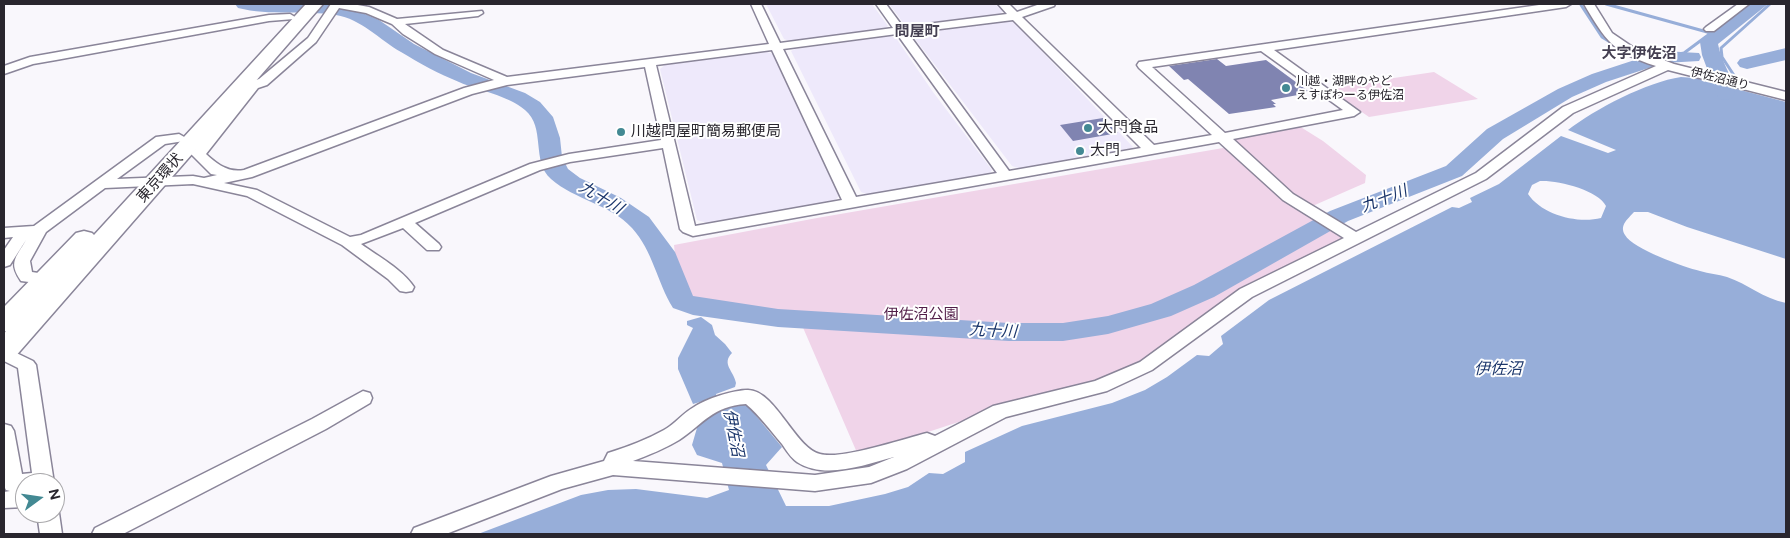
<!DOCTYPE html>
<meta charset="utf-8">
<style>
body{margin:0}
#map{position:relative;width:1790px;height:538px;overflow:hidden;background:#f9f7fc;font-family:Figtree,sans-serif}
canvas{display:block}
.frame{position:absolute;inset:0;border:5px solid #29262e;pointer-events:none}
.north{position:absolute;left:15px;top:473px;width:50px;height:50px;box-sizing:border-box;background:#fff;border:1px solid #a9a8ab;border-radius:50%;rotate:76deg;font-size:14px;font-weight:700;line-height:20px;text-align:center;color:#29262e}
.north::after{content:'';display:block;margin:auto;width:18px;height:22px;background:#438993;clip-path:polygon(50% 0,100% 100%,50% 72%,0 100%)}
</style>
<div id="map">
<canvas width="1790" height="538"></canvas>
<div class="frame"></div>
<div class="north">N</div>
</div>
<script>
const ctx = document.querySelector('canvas').getContext('2d');
ctx.lineJoin = 'round';
function paint(path, color) { ctx.fillStyle = color; ctx.fill(path, 'evenodd'); }
function strokePath(path, color, width, dash) { ctx.strokeStyle = color; ctx.lineWidth = width; ctx.lineCap = dash ? 'butt' : 'round'; ctx.setLineDash(dash || []); ctx.stroke(path); }
function write(font, color, halo, rows, align = 'center') {
  ctx.font = font + ' Figtree,"Noto Sans JP",sans-serif'; ctx.lineWidth = 4; ctx.setLineDash([]); ctx.textBaseline = 'middle'; ctx.strokeStyle = halo; ctx.fillStyle = color; for (const [text, x, y, turn = 0] of rows) {
    ctx.save(); ctx.translate(x, y); ctx.rotate((+turn || 0) * Math.PI / 180); ctx.textAlign = isNaN(turn) ? turn : align; if (halo) ctx.strokeText(text, 0, 0); ctx.fillText(text, 0, 0); ctx.restore();
  }
}
const built = new Path2D(`
 M766 4H872L888 26 884 29 789 41 784 39Z
 M889 4H995L1003 11 1000 14 910 25 904 24Z
 M1007 21 1014 22 1133 147 1130 150 1021 169 1012 166 912 35 915 33Z
 M889 36 896 38 933 92 992 170 988 175 869 195 861 192 791 51 795 49Z
 M767 52 773 54 839 196 834 201 707 223 697 220 660 69 665 65Z`);
const green = new Path2D(`
 M1434 72 1478 99 1369 117 1327 88Z
 M1299 126 1323 141 1366 175 1365 183 1308 208 1232 142 1235 138Z
 M1223 148 1229 149 1345 237 1252 282 1149 360 1094 382 992 411 858 455 798 316C776 314 692 309 681 291 677 285 675 253 674 245L817 218Z`);
const water = new Path2D(`
 M1681 77 1695 78 1786 102V259L1687 227 1648 212H1634C1628 219 1619 225 1625 235 1633 249 1684 267 1700 271 1709 274 1718 274 1727 277 1748 284 1762 298 1786 303V534H478L581 495 608 490 636 489 707 498 729 490 722 463 697 455 692 445 699 421 704 417 736 403 748 406 782 447 766 465 786 506H829L885 494 908 487 929 473 943 474 965 462V452L1022 426 1112 403 1145 390 1167 377 1197 355 1209 356 1223 344 1221 336 1269 300 1452 207 1459 208 1472 202 1470 198 1499 184 1561 136 1608 153 1616 150 1568 130C1595 109 1647 82 1681 77ZM1540 181C1558 180 1598 190 1606 206L1601 218C1578 224 1542 215 1528 194L1532 185Z
 M701 317 712 325 715 335 725 344 732 353C721 364 734 371 736 383L735 387 716 394 717 397 693 404 678 369V358L693 328 687 325V321Z`);
const stream = new Path2D(`
 M1606 4 1718 35
 M1581 5 1602 37 1615 45
 M340 10 348 4
 M1630 55 1642 63
 M1663 57 1684 53 1750 4
 M1739 83 1722 57 1721 48 1770 4`);
const river = new Path2D(`
 M235 4H309L346 6 379 20 414 44 471 73 525 93 540 102 553 117 560 138 562 157 568 169 580 178 621 198 649 217 675 252 693 296 778 309 1009 323H1063L1108 316 1151 304 1194 285 1330 211 1446 166 1487 129 1558 89 1592 74 1656 53 1663 51 1699 53 1701 57 1699 61 1664 63 1606 82 1572 97 1503 139 1462 176 1348 221 1214 297 1171 316 1108 334 1063 341H1009L778 327 693 315 673 308C657 282 653 251 632 228 610 204 575 200 551 179 531 162 546 127 525 110 507 95 480 91 459 82 439 74 419 63 401 52 380 40 361 19 336 15 304 10 270 16 238 8Z
 M1748 4H1768L1718 44C1721 62 1733 76 1735 94L1732 98 1725 100 1718 98 1702 55 1700 42Z
 M1786 48V60L1747 69 1740 67 1737 63 1740 59Z`);
const building = new Path2D(`
 M1217 59 1226 66 1266 60 1308 91 1300 92 1303 94 1271 100 1276 104H1273L1276 107 1229 114 1188 79 1184 80 1169 66Z
 M1103 118 1118 133 1073 141 1060 125Z`);
const minor = new Path2D(`
 M331 4H352L369 7 397 19 482 11 483 13 478 16 405 24 443 50 507 77 769 44 751 4H761L780 43 893 28 876 4H886L903 27 1007 14 998 4H1009L1017 12 1040 4H1055L1054 6 1022 17 1154 145 1212 135 1139 68 1137 65 1139 62 1546 4H1571L1566 7 1274 50 1360 112 1354 116 1233 139 1293 194 1356 232 1476 173 1563 107 1656 66C1612 52 1606 41 1584 4H1594L1612 33 1637 50 1674 64 1786 92V100L1668 70 1573 113 1486 179 1252 297 1152 370 1107 391 1006 417 907 469 871 483 815 491 613 475 562 489 446 534H411L414 528 551 476 604 461 608 453C627 447 646 440 664 430 675 424 683 413 694 407 706 399 733 390 748 390 775 390 795 448 820 454 841 460 903 439 927 433L935 436 993 406 1095 381 1140 362 1240 289 1344 238 1283 200 1219 142 693 236 683 232 680 229 663 148 570 162 540 170 415 223 439 244 441 247 439 250H427L403 228 361 244C379 257 402 269 414 287L412 291 406 292 400 291 388 279 342 245 247 196 193 184 105 188 46 232 30 261 32 272 51 275 53 279 51 283 45 284 21 281C8 262 16 258 26 240L10 265 4 267V250L13 237 4 238V228L34 226 156 137 179 134 186 138 184 141 165 144 117 179 193 176 204 178 217 175 211 174 191 154 250 82 259 79 308 38ZM339 8 366 13 392 24 403 34 435 54 494 80 464 88 244 170C228 173 217 164 206 154L258 88 267 85 316 42ZM1013 20 1141 148 1009 171 908 33ZM897 34 997 173 856 197 783 49ZM772 50 842 200 695 226 656 65ZM1261 51 1343 110 1225 133 1152 67ZM645 67 661 140 569 154 530 164 361 235 350 237 257 190 224 183 252 177 472 94 507 85ZM746 404C760 416 770 430 782 444 786 450 791 458 797 462 825 480 864 465 894 457L869 467 815 475 633 461C649 455 664 449 679 440 703 424 713 406 746 404Z
 M1738 4H1749L1714 31H1706L1704 29 1706 27Z
 M290 14 295 17 294 19 269 21 56 60 33 64 4 74V66L30 57 269 15Z
 M4 347 33 361 36 365 54 483H25V490L22 491H25V507L4 508V492L10 491 6 490 4 486V424L11 426 14 431 22 474 32 473 18 368 4 361Z
 M363 391 370 393 372 398 370 403 326 429 123 534H92L95 528 312 419Z
 M56 507 59 513 62 534H40L37 513H55Z`);
const highway = new Path2D(`
 M306 4H323L14 358 4 360V334L6 331 4 332V307L76 233 84 231 92 233 94 235Z`);
const markers = [
 [1286,88,5,"#438993"],
 [1088,128,5,"#438993"],
 [621,132,5,"#438993"],
 [1080,151,5,"#438993"]
];
const farStreetnames = [
 ["伊佐沼通り",1720,79,14]
];
const farPoinames = [
 ["川越・湖畔のやど",1296,81],
 ["えすぽわーる伊佐沼",1296,95]
];
const farQuarternames = [
 ["問屋町",917,32],
 ["大字伊佐沼",1639,54]
];
const poiNames = [
 ["大門食品",1098,128],
 ["川越問屋町簡易郵便局",631,132],
 ["大門",1090,151]
];
const streetNames = [
 ["東京環状",160,178,-48]
];
const parkNames = [
 ["伊佐沼公園",921,315]
];
const waterNames = [
 ["九十川",601,198,31],
 ["九十川",1384,199,-21],
 ["九十川",993,331,3],
 ["伊佐沼",1498,369],
 ["伊佐沼",733,433,79]
];
paint(built, '#eee9fb');
paint(green, '#f0d4e9');
paint(water, '#97aed9');
strokePath(stream, '#97aed9', 3);
paint(river, '#97aed9');
paint(building, '#8084b1');
strokePath(minor, '#8a8599', 3);
strokePath(highway, '#8a8599', 3);
paint(minor, '#fff');
paint(highway, '#fff');
for (const [x, y, r, color] of markers) { const dot = new Path2D(); dot.arc(x, y, r, 0, 2 * Math.PI); ctx.fillStyle = color; ctx.fill(dot); strokePath(dot, '#fff', 2); }
write('12px', '#29262e', '#fff', farStreetnames);
write('12px', '#29262e', '#fff', farPoinames, 'left');
write('bold 15px', '#454052', '#fff', farQuarternames);
write('15px', '#29262e', '#fff', poiNames, 'left');
write('15px', '#29262e', '#fff', streetNames);
write('15px', '#511d48', '#fff', parkNames);
write('italic 16px', '#1b366b', '#fff', waterNames);
</script>
